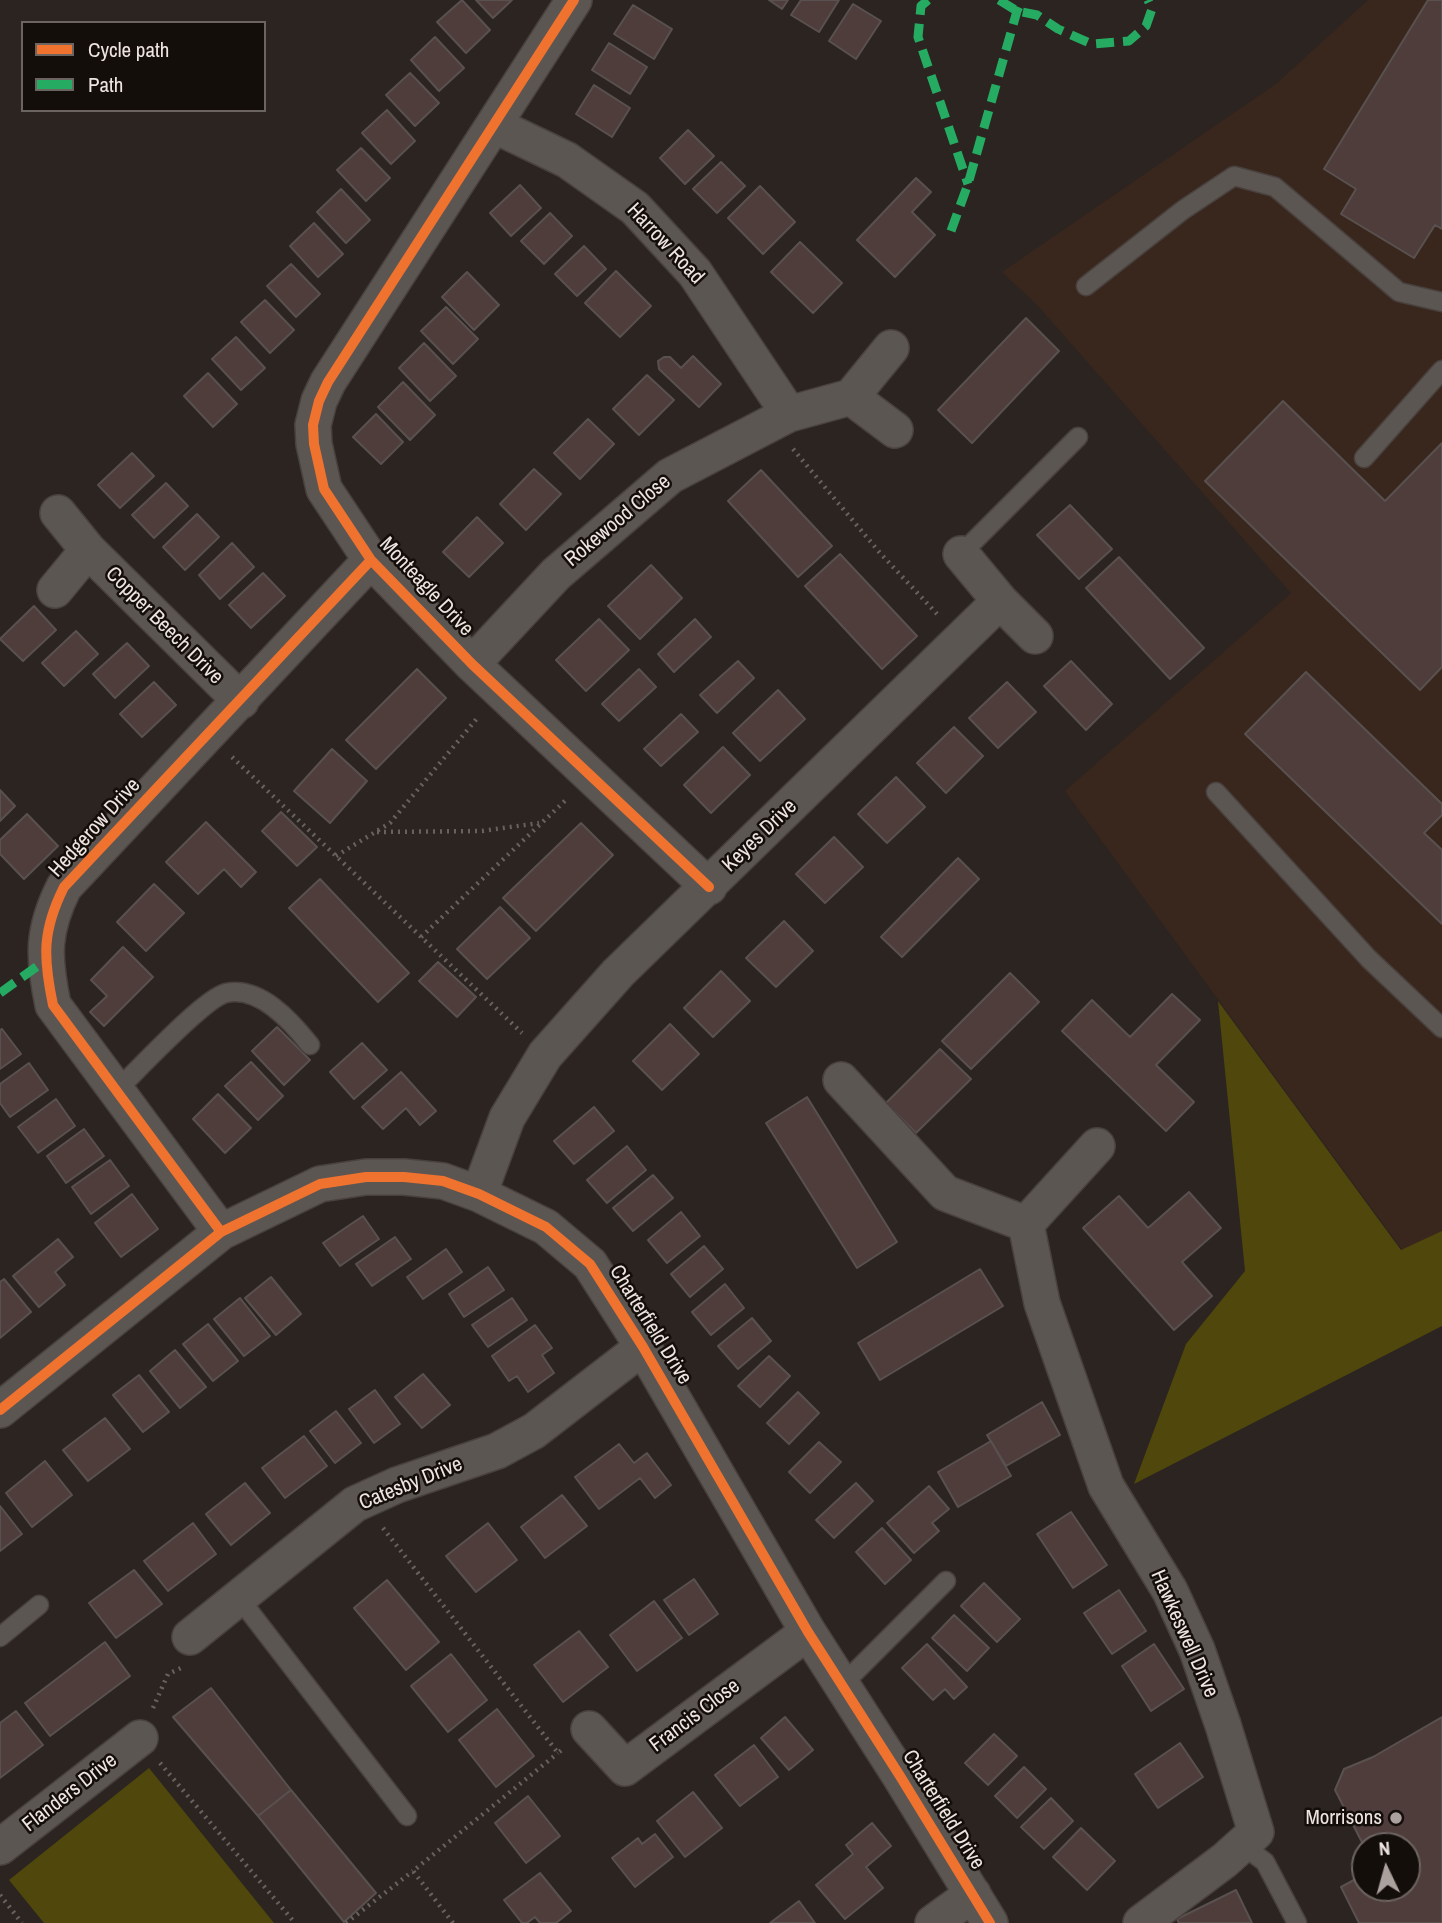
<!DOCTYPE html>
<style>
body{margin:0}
#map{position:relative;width:1442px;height:1923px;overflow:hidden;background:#2c2420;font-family:"Archivo Narrow",sans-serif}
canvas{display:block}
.legend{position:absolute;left:21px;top:21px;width:245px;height:91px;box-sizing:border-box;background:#140e0b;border:2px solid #6c6460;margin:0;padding:9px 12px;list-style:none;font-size:21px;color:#efe5e0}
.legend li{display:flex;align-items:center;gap:14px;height:35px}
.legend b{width:35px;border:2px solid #6c6460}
.north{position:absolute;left:1351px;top:1832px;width:70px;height:70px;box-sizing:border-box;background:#140e0b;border:2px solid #6c6460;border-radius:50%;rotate:355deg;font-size:19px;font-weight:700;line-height:28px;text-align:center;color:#efe5e0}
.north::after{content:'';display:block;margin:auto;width:24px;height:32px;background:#aba19d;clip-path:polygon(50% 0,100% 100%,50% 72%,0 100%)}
</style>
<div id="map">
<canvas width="1442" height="1923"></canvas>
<ul class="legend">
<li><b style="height:9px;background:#ef722f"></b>Cycle path</li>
<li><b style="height:9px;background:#26ab63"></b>Path</li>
</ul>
<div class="north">N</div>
</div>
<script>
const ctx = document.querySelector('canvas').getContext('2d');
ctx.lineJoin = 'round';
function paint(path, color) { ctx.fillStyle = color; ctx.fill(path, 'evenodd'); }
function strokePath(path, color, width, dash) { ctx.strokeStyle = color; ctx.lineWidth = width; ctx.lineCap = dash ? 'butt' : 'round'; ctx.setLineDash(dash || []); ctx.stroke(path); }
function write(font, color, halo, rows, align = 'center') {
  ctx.font = font + ' "Archivo Narrow",sans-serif'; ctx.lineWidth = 5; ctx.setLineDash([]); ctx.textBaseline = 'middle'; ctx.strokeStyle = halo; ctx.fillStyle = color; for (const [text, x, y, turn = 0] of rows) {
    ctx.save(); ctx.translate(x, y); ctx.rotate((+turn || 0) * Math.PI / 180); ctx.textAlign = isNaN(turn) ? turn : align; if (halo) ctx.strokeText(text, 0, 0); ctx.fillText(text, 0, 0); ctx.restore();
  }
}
const built = new Path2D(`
 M1368 0H1442V1304L1065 791 1291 593 1038 306 1002 272 1276 84Z`);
const forest = new Path2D(`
 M1218 1001 1401 1250 1442 1231V1326L1134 1484 1186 1344 1245 1271Z
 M149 1768 274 1923H44L9 1880Z`);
const building = new Path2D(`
 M462 0 490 30 466 53 437 22Z
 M476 0H512L493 18Z
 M769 0H788L782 9Z
 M801 0H839L819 32 791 15Z
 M1428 0H1442V229L1435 225 1414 258 1341 214 1356 189 1324 169Z
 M853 4 881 21 856 59 829 41Z
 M633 5 672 29 654 59 614 34Z
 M435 37 464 68 439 91 411 60Z
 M609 43 647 67 630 94 592 70Z
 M410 73 439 103 415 126 386 95Z
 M594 85 630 108 612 137 576 114Z
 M387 110 415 141 391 164 362 133Z
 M688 130 714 156 685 184 660 158Z
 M361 148 390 178 366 201 337 170Z
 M721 162 745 186 717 213 693 189Z
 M916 178 931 192 912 212 935 235 895 277 857 240Z
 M520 185 541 208 511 236 490 213Z
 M760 186 795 222 763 254 728 218Z
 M341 189 370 220 346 243 317 212Z
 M550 213 572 236 544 264 521 241Z
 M314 223 343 254 318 277 290 246Z
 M800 242 842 283 813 313 771 272Z
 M584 246 606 269 577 296 555 274Z
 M291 264 320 294 296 317 267 286Z
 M616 271 651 306 620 337 585 303Z
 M467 272 499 305 474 330 442 297Z
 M265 300 294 330 270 353 241 322Z
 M446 307 478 339 453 364 421 331Z
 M1026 318 1059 351 972 443 938 410Z
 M236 337 265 368 241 390 212 359Z
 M424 343 456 376 430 401 399 368Z
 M693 356 721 384 699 407 659 369 658 361 664 357H670L681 368Z
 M208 373 237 404 213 427 184 396Z
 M647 375 674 400 639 435 613 409Z
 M403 382 435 415 410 440 378 407Z
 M1283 401 1385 501 1442 443V667L1420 690 1205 481Z
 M376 414 403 442 381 464 353 437Z
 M588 419 614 444 580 479 554 453Z
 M132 453 154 476 120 508 98 485Z
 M534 469 561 494 526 530 500 504Z
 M761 470 832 546 798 577 728 501Z
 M166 483 188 506 154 538 132 515Z
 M1070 505 1112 549 1079 579 1037 535Z
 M197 514 219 537 185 570 163 547Z
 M477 517 503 543 469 577 443 552Z
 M232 543 254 567 220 599 199 575Z
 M840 554 917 636 882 669 805 586Z
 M1119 557 1204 648 1170 679 1086 588Z
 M651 565 682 598 640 639 608 606Z
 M263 573 285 596 251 628 229 605Z
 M34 606 56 630 23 661 0 639Z
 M599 619 629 650 586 691 556 660Z
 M695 619 711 637 674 672 658 654Z
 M76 631 98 654 64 686 42 663Z
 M127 643 149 666 115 698 93 674Z
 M738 661 754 678 717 713 700 695Z
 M1071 661 1112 704 1086 730 1044 686Z
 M417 669 446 698 376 769 346 740Z
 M639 669 656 687 619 721 602 704Z
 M1306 672 1442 804V815L1424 833 1442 850V924L1245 734Z
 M154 682 176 705 142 737 120 714Z
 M1007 682 1036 712 998 748 969 718Z
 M778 690 805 719 760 761 733 733Z
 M681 714 698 732 661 766 644 749Z
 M954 727 983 756 946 793 917 763Z
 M723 747 750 775 711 813 684 785Z
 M332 749 367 781 330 823 294 791Z
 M896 777 925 807 887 843 858 814Z
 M0 790 15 806 0 821Z
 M281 812 317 847 297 866 262 831Z
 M27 814 58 846 24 879 0 854V840Z
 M206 822 256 872 241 887 224 869 198 894 166 862Z
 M581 823 613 855 536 931 503 898Z
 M834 837 863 867 825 903 796 874Z
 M958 858 979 879 902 957 881 937Z
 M320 879 409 973 378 1002 289 908Z
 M154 884 184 913 146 951 117 922Z
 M500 907 530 938 487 979 457 949Z
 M784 921 813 951 776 987 746 958Z
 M123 947 153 977 104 1026 90 1012 107 996 91 980Z
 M438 962 476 997 457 1017 419 981Z
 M721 971 750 1001 713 1037 684 1008Z
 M1010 973 1039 1002 971 1069 942 1041Z
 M1172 994 1200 1020 1156 1065 1194 1102 1166 1131 1062 1031 1092 1000 1130 1037Z
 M670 1024 699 1054 662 1090 633 1061Z
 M277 1027 310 1060 284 1085 252 1051Z
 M2 1029 21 1054 0 1069V1030Z
 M362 1043 387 1070 354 1099 330 1072Z
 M940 1049 971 1079 916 1133 886 1103Z
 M251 1062 283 1096 258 1120 225 1086Z
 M29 1063 48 1090 10 1117 0 1103V1084Z
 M401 1072 436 1111 420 1125 406 1108 383 1129 362 1107Z
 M218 1094 251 1128 225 1153 193 1119Z
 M807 1097 897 1242 857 1268 766 1123Z
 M56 1099 75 1126 38 1153 18 1127Z
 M594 1107 614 1131 574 1164 554 1141Z
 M84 1129 104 1156 66 1183 47 1156Z
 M627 1146 646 1170 607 1203 587 1180Z
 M110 1160 129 1186 91 1214 72 1187Z
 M653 1175 673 1198 633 1231 613 1208Z
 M1189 1192 1221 1228 1182 1262 1212 1296 1174 1330 1083 1228 1119 1196 1148 1228Z
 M132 1194 158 1229 121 1257 95 1223Z
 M681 1212 700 1236 667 1263 648 1240Z
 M363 1216 379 1239 340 1266 323 1243Z
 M395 1237 411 1259 372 1286 356 1264Z
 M58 1239 73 1257 55 1272 65 1285 39 1307 13 1276Z
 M704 1246 723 1269 690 1297 671 1274Z
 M446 1249 462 1272 423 1299 407 1277Z
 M488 1267 504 1290 464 1317 449 1294Z
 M980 1269 1003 1306 880 1380 858 1343Z
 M271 1277 301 1314 276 1335 245 1298Z
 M4 1279 31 1312 0 1338V1282Z
 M725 1284 744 1308 711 1335 692 1312Z
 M240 1298 270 1336 244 1356 214 1319Z
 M512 1298 527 1320 488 1347 472 1325Z
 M752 1318 771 1341 738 1369 718 1346Z
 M208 1324 238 1361 213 1381 183 1344Z
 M535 1325 552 1348 542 1355 554 1373 528 1392 517 1376 509 1381 492 1356Z
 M175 1350 206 1387 180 1408 150 1371Z
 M769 1356 790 1376 760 1407 738 1386Z
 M423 1374 450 1405 422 1428 395 1397Z
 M139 1375 169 1412 143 1432 113 1395Z
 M375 1390 400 1424 374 1443 349 1409Z
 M798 1392 819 1413 789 1444 767 1423Z
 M1042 1402 1060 1435 1006 1466 987 1435Z
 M336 1411 361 1443 335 1463 310 1431Z
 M105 1418 130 1449 88 1481 63 1450Z
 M304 1436 327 1466 285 1498 262 1468Z
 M991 1441 1011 1476 958 1507 938 1472Z
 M819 1442 841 1462 810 1493 789 1472Z
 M619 1444 634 1463 647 1453 671 1485 655 1498 640 1478 599 1509 575 1477Z
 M45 1461 72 1495 32 1527 6 1493Z
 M245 1483 270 1513 231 1545 206 1514Z
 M856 1483 873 1501 834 1538 816 1520Z
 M929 1486 949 1509 932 1523 939 1531 914 1553 887 1523Z
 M562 1495 587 1526 545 1558 521 1527Z
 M0 1506 22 1534 0 1551Z
 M1071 1512 1107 1565 1073 1588 1037 1534Z
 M193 1523 216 1554 168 1591 144 1561Z
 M488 1523 517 1560 476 1592 446 1556Z
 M882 1528 911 1560 885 1584 856 1552Z
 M134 1570 162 1604 116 1638 89 1603Z
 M694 1579 718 1614 689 1635 664 1600Z
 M387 1580 439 1642 406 1670 354 1608Z
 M984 1583 1020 1619 997 1642 961 1606Z
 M1119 1590 1146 1631 1112 1654 1084 1613Z
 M654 1601 682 1638 637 1671 610 1635Z
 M954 1615 989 1648 967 1671 932 1638Z
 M579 1631 608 1667 563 1702 534 1665Z
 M105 1642 130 1676 50 1736 25 1703Z
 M927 1644 967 1687 954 1699 945 1689 933 1700 902 1668Z
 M1154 1644 1184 1689 1151 1711 1122 1666Z
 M451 1654 487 1700 448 1732 411 1686Z
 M211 1688 291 1790 258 1816 173 1717Z
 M497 1709 534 1756 496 1787 459 1740Z
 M16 1711 43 1745 0 1778V1723Z
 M785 1717 813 1750 789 1770 761 1738Z
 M1442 1717V1923H1359L1341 1887 1365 1874V1888H1407V1846H1365V1848L1335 1790 1344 1769 1373 1757Z
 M994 1734 1017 1756 988 1785 965 1763Z
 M1180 1743 1203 1777 1158 1808 1135 1774Z
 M754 1745 778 1777 740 1806 715 1775Z
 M1024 1767 1046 1789 1017 1818 995 1796Z
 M291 1790 376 1893 344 1922 258 1816Z
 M693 1792 722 1828 685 1857 657 1821Z
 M528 1796 560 1836 526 1863 495 1823Z
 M1051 1798 1073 1821 1044 1849 1021 1827Z
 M872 1823 891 1846 866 1867 883 1888 845 1919 816 1885 853 1854 846 1845Z
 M1081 1828 1115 1861 1087 1890 1053 1857Z
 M655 1834 673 1857 635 1887 612 1858 638 1838 642 1844Z
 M540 1873 571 1911 556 1923H540L535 1917 527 1923H522L504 1900Z
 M1236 1890 1252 1923H1179L1177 1919Z
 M799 1901 815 1923H770Z`);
const path = new Path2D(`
 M793 449 880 553 939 616
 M232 757 522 1033
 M377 832 482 831 539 823
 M336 856 390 823 479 716
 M421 937 568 798
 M383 1528 558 1753 563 1749
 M153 1708 168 1674 181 1668
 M160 1763 295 1923
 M0 1895 22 1923
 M346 1923 413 1871
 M453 1923 413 1871 558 1753`);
const lane = new Path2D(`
 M1086 286 1183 210 1234 176 1275 187 1399 292 1442 302
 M1364 458 1442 370
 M961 554 1078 437
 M1216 792 1369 959 1442 1028
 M116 1091C136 1072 204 998 226 993 260 986 291 1021 310 1045
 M239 1598 407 1816
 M0 1637 39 1605
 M842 1685 946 1581
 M1236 1851 1249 1850 1265 1862 1297 1923`);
const street = new Path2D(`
 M574 0 328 382 319 401 313 425 314 444 324 489 371 560 472 664 709 887
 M494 125 567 160 635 208 695 273 789 414
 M851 397 895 430
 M58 513 88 550 241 701
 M961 554 1000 601 1035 636
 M55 590 88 550
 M472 664 556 574 670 476 789 414 851 397 891 348
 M841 1080 945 1193 1026 1224 1097 1146
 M479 1194 507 1118 545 1055 618 973 1000 601
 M1026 1224 1042 1303 1106 1486 1170 1591 1197 1650 1223 1725 1256 1832 1225 1860 1141 1923
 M221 1232 53 1005C43 957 42 931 64 887L371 560
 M0 1410 221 1232 320 1184 366 1177H404L443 1181 479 1194 546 1227 590 1264 643 1347 808 1632 900 1776 990 1923
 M190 1637 355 1504 397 1485 497 1451 534 1431 643 1347
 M589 1729 625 1768 808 1632
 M0 1847 140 1738
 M933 1923 973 1894`);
const quiet = new Path2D(`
 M928 0 921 6 918 37 968 184
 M999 0 1017 11 1037 15 1058 29 1092 44 1129 41 1146 26 1152 9 1148 0
 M951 231 968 184 1017 11 1022 0
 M0 993 46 960`);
const cycleway = new Path2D(`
 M574 0 328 382 319 401 313 425 314 444 324 489 371 560 472 664 709 887
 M221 1232 53 1005C43 957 42 931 64 887L371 560
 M0 1410 221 1232 320 1184 366 1177H404L443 1181 479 1194 546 1227 590 1264 643 1347 808 1632 900 1776 990 1923`);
const markers = [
 [1396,1818,7,"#aba19d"]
];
const streetNames = [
 ["Harrow Road",665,244,47],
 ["Rokewood Close",618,521,-40],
 ["Monteagle Drive",426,587,47],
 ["Copper Beech Drive",164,626,45],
 ["Hedgerow Drive",95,828,-48],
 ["Keyes Drive",760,836,-44],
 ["Charterfield Drive",650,1325,58],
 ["Catesby Drive",411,1484,-22],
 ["Hawkeswell Drive",1184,1634,66],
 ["Francis Close",695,1716,-37],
 ["Flanders Drive",70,1793,-38],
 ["Charterfield Drive",943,1810,58]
];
const poiNames = [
 ["Morrisons",1382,1818]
];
paint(built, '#39271d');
paint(forest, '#4f470c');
paint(building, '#4f3d3b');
strokePath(building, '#59514f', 2);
strokePath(lane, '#48413e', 21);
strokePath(street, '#48413e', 38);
strokePath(path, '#68625f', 4.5, [2, 5]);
strokePath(lane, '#5c5652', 18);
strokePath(street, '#5c5652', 35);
strokePath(quiet, '#26ab63', 9, [18, 9]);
strokePath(cycleway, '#ef722f', 10);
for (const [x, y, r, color] of markers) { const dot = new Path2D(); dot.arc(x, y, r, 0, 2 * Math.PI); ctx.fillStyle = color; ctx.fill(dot); strokePath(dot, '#140e0b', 2.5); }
write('21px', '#efe5e0', '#140e0b', streetNames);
write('21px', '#efe5e0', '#140e0b', poiNames, 'right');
</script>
